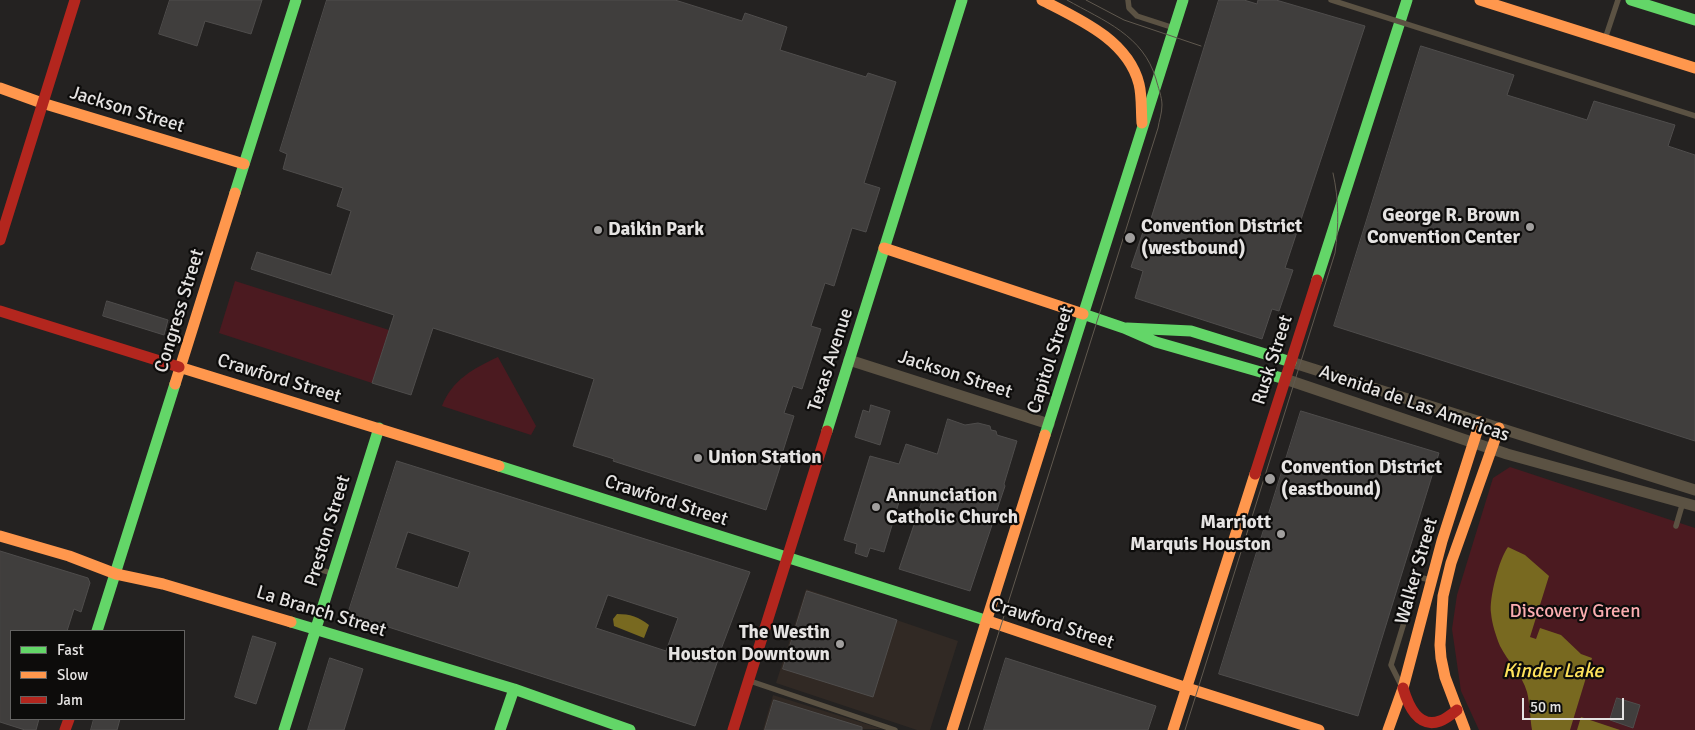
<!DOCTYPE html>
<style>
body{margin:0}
#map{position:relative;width:1695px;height:730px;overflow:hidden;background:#242221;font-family:Signika,sans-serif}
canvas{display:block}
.legend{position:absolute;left:10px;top:630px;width:175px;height:90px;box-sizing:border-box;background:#0d0c0b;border:1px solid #636261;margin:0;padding:6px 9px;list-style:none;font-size:15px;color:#e5e3e2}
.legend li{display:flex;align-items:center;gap:10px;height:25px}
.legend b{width:25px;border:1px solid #636261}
.scale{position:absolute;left:1522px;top:698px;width:102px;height:22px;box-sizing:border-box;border:2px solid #e5e3e2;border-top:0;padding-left:6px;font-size:15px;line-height:18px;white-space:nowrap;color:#e5e3e2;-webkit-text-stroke:4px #0d0c0b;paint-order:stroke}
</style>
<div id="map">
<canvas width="1695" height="730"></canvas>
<ul class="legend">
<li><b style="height:6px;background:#63d668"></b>Fast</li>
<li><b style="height:6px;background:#ff974d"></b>Slow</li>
<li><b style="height:6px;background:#b3261e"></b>Jam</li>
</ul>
<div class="scale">50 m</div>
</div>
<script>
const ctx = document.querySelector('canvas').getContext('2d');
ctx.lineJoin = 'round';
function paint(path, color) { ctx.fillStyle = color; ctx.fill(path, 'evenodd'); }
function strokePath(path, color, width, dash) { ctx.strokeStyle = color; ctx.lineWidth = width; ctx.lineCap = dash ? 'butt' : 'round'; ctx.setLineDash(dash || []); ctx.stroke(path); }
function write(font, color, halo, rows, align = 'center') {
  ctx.font = font + ' Signika,sans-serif'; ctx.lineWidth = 4.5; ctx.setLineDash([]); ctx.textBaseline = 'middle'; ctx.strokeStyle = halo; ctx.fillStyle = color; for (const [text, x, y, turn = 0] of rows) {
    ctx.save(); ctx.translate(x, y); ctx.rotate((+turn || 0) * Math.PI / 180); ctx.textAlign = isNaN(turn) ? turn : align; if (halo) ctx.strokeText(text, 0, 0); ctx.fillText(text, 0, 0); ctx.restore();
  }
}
const built = new Path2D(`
 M806 589 958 641 930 730H917L776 683Z
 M773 695 882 729 763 730Z`);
const green = new Path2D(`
 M235 281 389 330 372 383 219 333Z
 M498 357 536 426 531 435 442 406C452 380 474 368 498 357Z
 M1510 467 1695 528V730H1479L1461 691 1452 629 1457 595 1493 478Z`);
const water = new Path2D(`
 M1508 547 1525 555 1549 576 1530 637 1536 639 1540 628 1561 635 1581 654 1592 658 1570 730H1532C1530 718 1530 704 1527 692 1522 674 1508 662 1500 646 1496 636 1492 624 1491 613 1489 598 1499 559 1508 547Z
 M617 614C630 614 639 617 649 625L644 638 614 626 613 619Z
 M1581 717 1620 730H1577Z`);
const building = new Path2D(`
 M170 0H262L251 34 205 21 197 46 159 34Z
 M327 0H675L742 21 745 13 787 27 780 50 866 77 868 73 896 82 864 183 880 188 866 232 852 228 834 286 825 283 811 326 821 329 802 389 793 386 784 413 794 416 782 454 784 455 766 510 613 461 614 459 573 446 594 379 433 328 411 395 372 383 394 315 251 269 257 252 331 275 351 211 337 206 343 188 283 169 287 154 280 151Z
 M1219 0H1244L1257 4 1258 0H1276L1365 26 1285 268 1293 270 1279 311 1272 309 1262 339 1135 298 1143 271 1131 267 1146 223 1149 224Z
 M1421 46 1514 75 1507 95 1587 120 1594 101 1675 125 1668 146 1695 155V441L1334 326Z
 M107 301 168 320 164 335 103 316Z
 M871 405 890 411 880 445 855 437 863 410 869 412Z
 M1301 411 1439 453 1358 716 1219 674Z
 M948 419 965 425 978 423 990 426 991 430 996 431 997 435 1017 441 1004 484 1005 486 970 591 899 569 923 498 902 492 884 552 870 548 867 557 855 553 857 544 844 540 870 456 899 464 906 444 937 454Z
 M397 461 750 572 717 660H718L695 726 348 614ZM408 532 470 552 458 588 396 568ZM608 595 678 618 666 651 596 628Z
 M0 551 88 578 90 583 81 612 74 609 67 631H11V719H39L36 730H25L0 722Z
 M807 591 897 620 873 697 783 669Z
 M253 636 276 643 256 704 235 697Z
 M330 658 363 669 344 730H308Z
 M1006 658 1156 706 1148 730H984Z
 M1617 698 1640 705 1633 728 1610 720Z
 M774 700 862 727V730H765Z
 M94 719H120L117 730H91Z`);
const lane = new Path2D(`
 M1128 0 1129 8 1137 16 1174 28
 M1606 36 1618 0
 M1676 526 1683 502
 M315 568 331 573
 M750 681 895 730
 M1401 685 1391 665 1418 577 1431 580`);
const street = new Path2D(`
 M849 360 1049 424
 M1291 362 1695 490
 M1285 379 1507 454 1695 506`);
const fast = new Path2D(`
 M1631 0 1695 20
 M235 193 296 0
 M1317 280 1407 0
 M1083 314 1124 328 1156 342 1285 379
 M1127 328 1191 331 1291 362
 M827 431 962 0
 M1045 435 1183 0
 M499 466 988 621
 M291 622 514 689 630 730
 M97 631 175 384
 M284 730 379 428
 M500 730 514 689`);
const slow = new Path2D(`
 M1042 0C1079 19 1128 40 1139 84 1142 96 1141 110 1142 123
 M0 88 42 103 244 164
 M884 248 1083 314
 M179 367 499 466
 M175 384 235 193
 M0 536 69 556 116 574 163 584 291 622
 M988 621 1187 688 1319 730
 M952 730 1045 435
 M1173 730 1255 474
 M1388 730 1403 688 1442 541 1480 422
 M1465 730 1445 677 1441 658 1440 645 1443 596 1451 563 1499 428`);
const jam = new Path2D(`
 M0 240 75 0
 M0 311 179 367
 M1255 474 1317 280
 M1403 688C1408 705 1418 729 1440 721 1446 719 1452 714 1457 710
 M65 730 69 719
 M733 730 827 431`);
const tram = new Path2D(`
 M1086 0 1124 20 1201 46
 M968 730 1158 128C1159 121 1162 113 1162 105 1162 97 1158 87 1156 79 1143 35 1104 21 1067 0
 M1185 730 1335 253C1339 225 1339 200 1333 173`);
const laneBridge = new Path2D(`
 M1331 0 1695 116`);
const slowBridge = new Path2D(`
 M1480 0 1695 68`);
const markers = [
 [1530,227,5,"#a19f9e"],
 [598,230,5,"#a19f9e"],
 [1130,238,6,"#a19f9e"],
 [698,458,5,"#a19f9e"],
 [1270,479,6,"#a19f9e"],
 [876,507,5,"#a19f9e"],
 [1281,534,5,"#a19f9e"],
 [840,644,5,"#a19f9e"]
];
const streetNames = [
 ["Jackson Street",127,110,17],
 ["Congress Street",180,311,-73],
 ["Texas Avenue",831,360,-72],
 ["Capitol Street",1051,360,-72],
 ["Rusk Street",1273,360,-72],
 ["Jackson Street",955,375,18],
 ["Crawford Street",279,379,17],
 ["Avenida de Las Americas",1414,404,19],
 ["Crawford Street",666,501,18],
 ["Preston Street",328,531,-73],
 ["Walker Street",1417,571,-74],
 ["La Branch Street",321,612,17],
 ["Crawford Street",1052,624,18]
];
const poiNames = [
 ["George R. Brown",1520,216,"right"],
 ["Convention Center",1520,238,"right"],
 ["Convention District",1141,227],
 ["(westbound)",1141,249],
 ["Daikin Park",608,230],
 ["Union Station",708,458],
 ["Convention District",1281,468],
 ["(eastbound)",1281,490],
 ["Annunciation",886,496],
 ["Catholic Church",886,518],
 ["Marriott",1271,523,"right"],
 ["Marquis Houston",1271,545,"right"],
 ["The Westin",830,633,"right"],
 ["Houston Downtown",830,655,"right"]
];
const parkNames = [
 ["Discovery Green",1575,612]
];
const waterNames = [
 ["Kinder Lake",1553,672]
];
paint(built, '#312924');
paint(green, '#4b1a20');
paint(water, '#786920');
paint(building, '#403e3d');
strokePath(building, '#4f4d4c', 1);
strokePath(lane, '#5b5243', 5.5);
strokePath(street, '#5b5243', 11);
strokePath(fast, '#63d668', 11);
strokePath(slow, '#ff974d', 11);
strokePath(jam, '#b3261e', 11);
strokePath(tram, '#60594f', 1);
strokePath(laneBridge, '#5b5243', 5.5);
strokePath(slowBridge, '#ff974d', 11);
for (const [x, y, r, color] of markers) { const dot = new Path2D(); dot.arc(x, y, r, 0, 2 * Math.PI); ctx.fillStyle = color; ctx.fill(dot); strokePath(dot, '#0d0c0b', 2); }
write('19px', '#e5e3e2', '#0d0c0b', streetNames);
write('bold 19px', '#e5e3e2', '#0d0c0b', poiNames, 'left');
write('19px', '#fbadb0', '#0d0c0b', parkNames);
write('italic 20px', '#fee25b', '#0d0c0b', waterNames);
</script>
